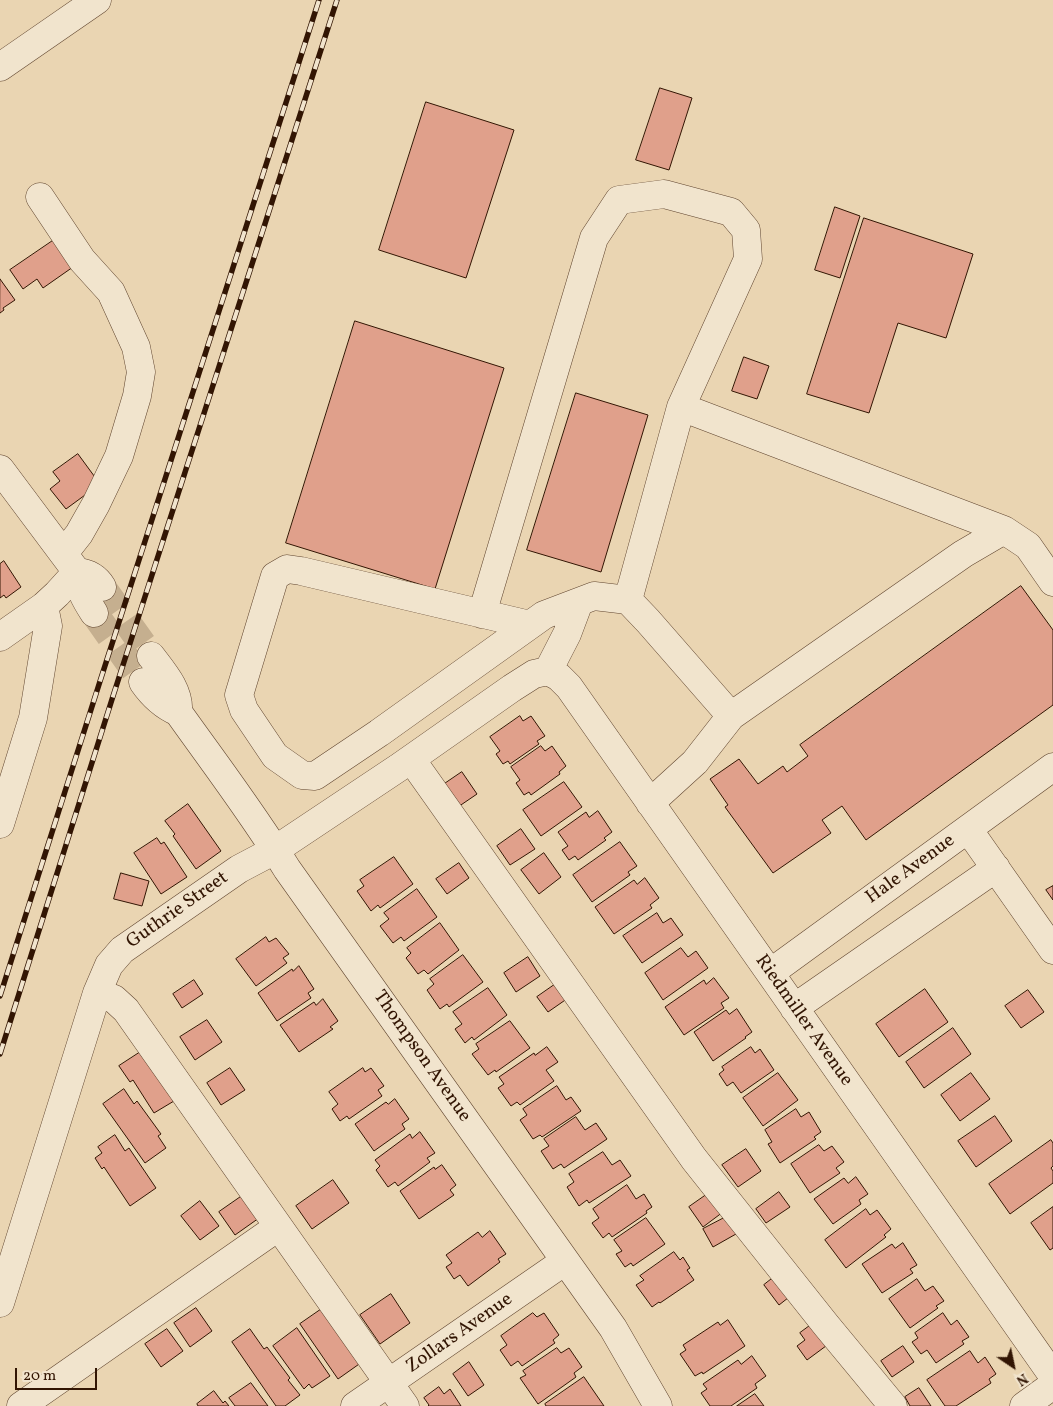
<!DOCTYPE html>
<style>
body{margin:0}
#map{position:relative;width:1053px;height:1406px;overflow:hidden;background:#ead5b2;font-family:Vollkorn,serif}
canvas{display:block}
.north{position:absolute;left:988px;top:1341px;width:50px;height:50px;-webkit-text-stroke:4px #f1e4cd;paint-order:stroke;rotate:146deg;font-size:14px;font-weight:700;line-height:20px;text-align:center;color:#321503}
.north::after{content:'';display:block;margin:auto;width:18px;height:22px;background:#321503;clip-path:polygon(50% 0,100% 100%,50% 72%,0 100%)}
.scale{position:absolute;left:15px;top:1368px;width:82px;height:22px;box-sizing:border-box;border:2px solid #321503;border-top:0;padding-left:6px;font-size:15px;line-height:18px;white-space:nowrap;color:#321503;-webkit-text-stroke:4px #f1e4cd;paint-order:stroke}
</style>
<div id="map">
<canvas width="1053" height="1406"></canvas>
<div class="north">N</div>
<div class="scale">20 m</div>
</div>
<script>
const ctx = document.querySelector('canvas').getContext('2d');
ctx.lineJoin = 'round';
function paint(path, color) { ctx.fillStyle = color; ctx.fill(path, 'evenodd'); }
function strokePath(path, color, width, dash) { ctx.strokeStyle = color; ctx.lineWidth = width; ctx.lineCap = dash ? 'butt' : 'round'; ctx.setLineDash(dash || []); ctx.stroke(path); }
function write(font, color, halo, rows, align = 'center') {
  ctx.font = font + ' Vollkorn,serif'; ctx.lineWidth = 4; ctx.setLineDash([]); ctx.textBaseline = 'middle'; ctx.strokeStyle = halo; ctx.fillStyle = color; for (const [text, x, y, turn = 0] of rows) {
    ctx.save(); ctx.translate(x, y); ctx.rotate((+turn || 0) * Math.PI / 180); ctx.textAlign = isNaN(turn) ? turn : align; if (halo) ctx.strokeText(text, 0, 0); ctx.fillText(text, 0, 0); ctx.restore();
  }
}
const building = new Path2D(`
 M660 88 692 98 669 170 636 160Z
 M426 102 514 130 466 278 379 250Z
 M835 207 860 216 840 278 815 270Z
 M864 218 973 254 946 338 898 323 869 413 807 394Z
 M54 240 73 267 43 288 37 279 23 289 10 270Z
 M0 279 15 300 3 308 4 310 0 313Z
 M355 321 504 368 435 589 286 543Z
 M744 357 769 366 757 399 732 391Z
 M576 393 648 415 601 572 527 550Z
 M78 454 100 484 66 509 50 489 60 481 53 472Z
 M4 561 21 587 6 598 4 595 0 598V564Z
 M1021 586 1053 630V705L866 840 842 806 822 820 831 833 773 873 725 807 728 805 710 779 739 759 758 784 783 766 787 772 808 756 800 745Z
 M520 716 523 721 531 716 545 736 537 741 539 744 510 764 508 761 503 764 496 754 500 751 490 737Z
 M541 746 545 751 552 746 566 766 559 772 560 774 531 795 529 792 524 795 516 783 520 780 511 767Z
 M462 772 477 794 455 809 440 787Z
 M564 782 582 807 541 836 523 810Z
 M188 804 221 851 196 869 173 836 175 834 165 821Z
 M598 811 612 832 604 838 606 840 578 860 575 856 569 860 562 850 568 846 558 832 586 812 589 817Z
 M521 829 535 849 510 865 497 846Z
 M157 838 161 844 164 842 187 877 161 894 134 853Z
 M620 842 637 866 628 872 630 875 592 902 573 875Z
 M544 853 561 877 539 894 521 870Z
 M394 857 413 884 380 908 378 905 371 911 357 891 364 886 360 880Z
 M459 863 469 878 447 894 436 879Z
 M121 873 149 881 142 906 114 899Z
 M645 878 659 898 650 905 652 908 614 934 595 907 634 880 637 884Z
 M1053 886V900L1046 890Z
 M417 889 437 917 404 941 401 937 393 943 380 926 389 919 384 913Z
 M657 913 663 923 671 918 683 935 642 963 623 936Z
 M440 923 459 950 428 974 424 970 418 974 406 958 411 953 407 948Z
 M266 937 269 942 276 938 289 954 283 958 287 963 256 986 236 959Z
 M681 948 688 957 696 951 708 968 663 1000 645 973Z
 M463 955 483 982 449 1007 447 1004 440 1009 427 990 434 984 430 979Z
 M528 957 540 976 516 992 504 973Z
 M299 966 314 989 308 993 311 998 277 1021 258 993 292 969 293 971Z
 M714 978 729 998 721 1003 724 1008 684 1035 665 1007 704 980 706 984Z
 M194 980 203 994 182 1008 173 994Z
 M560 981 571 996 548 1012 537 997Z
 M488 988 507 1015 474 1040 472 1037 465 1043 455 1029 462 1024 453 1012Z
 M925 989 948 1022 899 1057 876 1024Z
 M1028 990 1044 1012 1021 1028 1005 1006Z
 M323 999 338 1021 330 1027 333 1029 299 1052 280 1025 314 1002 316 1005Z
 M737 1009 752 1032 745 1037 746 1038 713 1061 694 1032 726 1010 729 1014Z
 M207 1020 222 1042 195 1060 180 1037Z
 M510 1021 530 1048 496 1072 495 1070 488 1075 472 1054 479 1049 476 1044Z
 M953 1028 971 1054 924 1088 906 1062Z
 M547 1047 558 1062 546 1070 554 1081 520 1105 517 1102 511 1106 498 1088 504 1084 499 1077 534 1053 535 1055Z
 M751 1047 755 1053 760 1049 774 1070 741 1093 733 1082 727 1086 719 1074 724 1070 722 1067Z
 M142 1051 179 1098 154 1113 133 1080 130 1082 119 1066Z
 M230 1068 245 1090 221 1105 207 1083Z
 M363 1068 365 1072 371 1068 384 1086 378 1090 382 1096 349 1119 347 1116 340 1121 332 1109 338 1104 329 1092Z
 M778 1073 798 1100 763 1126 743 1098Z
 M971 1073 990 1099 960 1121 941 1095Z
 M557 1086 566 1100 571 1097 581 1111 542 1137 540 1135 533 1139 520 1120 527 1115 523 1109Z
 M124 1089 134 1104 137 1101 161 1134 158 1136 166 1148 145 1163 103 1104Z
 M395 1099 409 1119 402 1124 405 1129 374 1151 355 1124 386 1102 388 1104Z
 M796 1109 801 1117 809 1112 821 1132 814 1137 816 1139 780 1163 768 1144 772 1142 765 1130Z
 M995 1116 1012 1141 976 1167 958 1141Z
 M576 1117 585 1130 596 1123 607 1139 564 1168 561 1164 553 1169 541 1151 549 1146 544 1139Z
 M420 1132 435 1153 427 1158 430 1162 398 1186 395 1182 388 1187 376 1170 380 1166 375 1160 410 1134 412 1138Z
 M115 1135 125 1151 129 1148 156 1188 130 1206 104 1167 102 1169 95 1158 102 1153 98 1147Z
 M1051 1140 1053 1143V1166L1051 1168 1053 1171V1183L1010 1214 989 1184Z
 M819 1145 824 1151 832 1146 844 1162 836 1168 840 1173 810 1193 791 1164Z
 M746 1149 761 1171 738 1187 722 1165Z
 M603 1152 612 1165 620 1160 631 1176 589 1203 587 1200 579 1206 567 1187 574 1182 569 1174Z
 M442 1165 456 1185 450 1190 454 1195 419 1219 400 1191 434 1167 435 1169Z
 M856 1177 868 1194 859 1200 861 1204 833 1224 814 1199 844 1178 848 1183Z
 M333 1180 349 1203 312 1229 296 1206Z
 M627 1185 636 1199 644 1194 652 1207 646 1211 647 1213 612 1237 609 1233 603 1238 592 1223 599 1218 593 1209Z
 M779 1192 790 1207 766 1223 756 1209Z
 M709 1193 723 1212 703 1227 689 1207Z
 M242 1196 259 1218 235 1235 219 1212Z
 M200 1201 219 1226 200 1240 181 1216Z
 M1053 1207V1248L1050 1250 1031 1223Z
 M866 1209 870 1215 877 1210 891 1229 884 1235 886 1237 846 1268 825 1240Z
 M726 1217 736 1234 713 1247 703 1229Z
 M646 1218 665 1244 633 1266 631 1263 625 1267 616 1254 622 1251 614 1240Z
 M490 1231 506 1254 498 1259 500 1262 468 1286 460 1275 454 1279 446 1267 452 1263 446 1255 478 1232 482 1237Z
 M903 1243 917 1265 910 1269 913 1273 882 1293 862 1264 892 1244 895 1248Z
 M674 1252 680 1260 683 1257 690 1268 687 1270 694 1280 660 1303 659 1302 652 1307 636 1285 644 1280 640 1276Z
 M778 1274 793 1294 779 1305 764 1285Z
 M917 1279 925 1291 933 1286 944 1301 936 1306 938 1308 910 1328 889 1299Z
 M391 1294 410 1323 380 1344 360 1315Z
 M326 1306 362 1362 338 1379 300 1324Z
 M196 1308 212 1331 190 1347 174 1323Z
 M533 1313 537 1317 544 1313 559 1335 553 1340 555 1343 522 1366 518 1361 511 1366 500 1350 507 1345 501 1336Z
 M943 1313 951 1325 957 1320 969 1337 962 1341 964 1344 936 1363 927 1350 921 1354 912 1342 918 1338 915 1333Z
 M728 1320 745 1346 703 1374 702 1372 695 1376 680 1354 686 1350 683 1345 718 1322 720 1325Z
 M815 1322 830 1343 807 1360 797 1346 805 1340 800 1333Z
 M297 1328 330 1376 312 1388 309 1384 304 1389 273 1346Z
 M167 1329 183 1351 161 1367 145 1344Z
 M250 1329 264 1349 267 1347 290 1378 288 1380 300 1395 285 1406H276L232 1342Z
 M903 1346 914 1362 892 1377 881 1361Z
 M557 1348 561 1353 569 1348 582 1367 574 1373 576 1377 538 1404 520 1378 526 1375 523 1371Z
 M970 1351 978 1363 985 1357 996 1374 989 1379 991 1383 956 1406H945L927 1380Z
 M752 1356 766 1376 755 1384 757 1388 731 1406H710L701 1393 707 1389 703 1384 738 1360 741 1364Z
 M469 1362 484 1385 468 1396 453 1374Z
 M584 1377 604 1406H546L545 1404Z
 M251 1383 268 1406H235L229 1398Z
 M439 1387 444 1394 450 1389 461 1406H428L429 1405 424 1398Z
 M919 1388 931 1406H910L905 1397Z
 M214 1391 223 1403 225 1401 229 1406H198L197 1404Z
 M755 1394 764 1406H737Z`);
const minorTunnel = new Path2D(`
 M102 587 151 656
 M94 613 143 682`);
const minor = new Path2D(`
 M0 67 97 0
 M40 197 82 260 111 292 136 347 141 372 137 396 119 456 96 504 79 534 64 553
 M681 407 1004 530 1028 546 1053 582
 M0 469 77 572C79 588 85 599 94 613
 M77 572C88 573 96 577 102 587
 M482 614 594 238 619 200 664 194 731 212 746 230 748 259 681 407 628 600
 M530 625 301 571 287 569 275 576 239 695 244 710 275 756 302 775 315 776 379 733 544 615 594 596 628 600 648 621 731 716
 M0 637 44 606 57 594 77 572
 M151 656C164 673 180 691 178 712
 M548 671 559 677 569 687 1053 1376
 M548 671 567 634 579 602
 M143 682C152 695 164 706 178 712 215 764 254 815 287 869L613 1328 658 1406
 M411 759 694 1159 826 1325 893 1406
 M650 803 695 762 731 716 963 554 1004 530
 M0 824 33 718 48 626 44 606
 M968 829 1053 950
 M770 973 1053 767
 M97 993 114 999 126 1010 405 1406
 M794 1008 996 868
 M0 1303 97 993 109 965 122 950 239 869 275 850 398 768 512 688 534 674 548 671
 M21 1406 278 1227
 M355 1406 565 1261
 M1024 1406 1053 1385`);
const rail = new Path2D(`
 M0 996 102 675 319 0
 M0 1054 114 693 337 0`);
const streetNames = [
 ["Hale Avenue",911,870,-36],
 ["Guthrie Street",178,911,-35],
 ["Riedmiller Avenue",803,1021,55],
 ["Thompson Avenue",421,1057,55],
 ["Zollars Avenue",460,1334,-35]
];
paint(building, '#e0a08b');
strokePath(building, '#321503', 1);
strokePath(minorTunnel, '#c5af8f', 28, [28, 14]);
strokePath(minor, '#60452f', 29);
strokePath(minor, '#f1e4cd', 28);
strokePath(rail, '#321503', 5.5);
strokePath(rail, '#f1e4cd', 4, [11]);
write('19px', '#321503', '#f1e4cd', streetNames);
</script>
